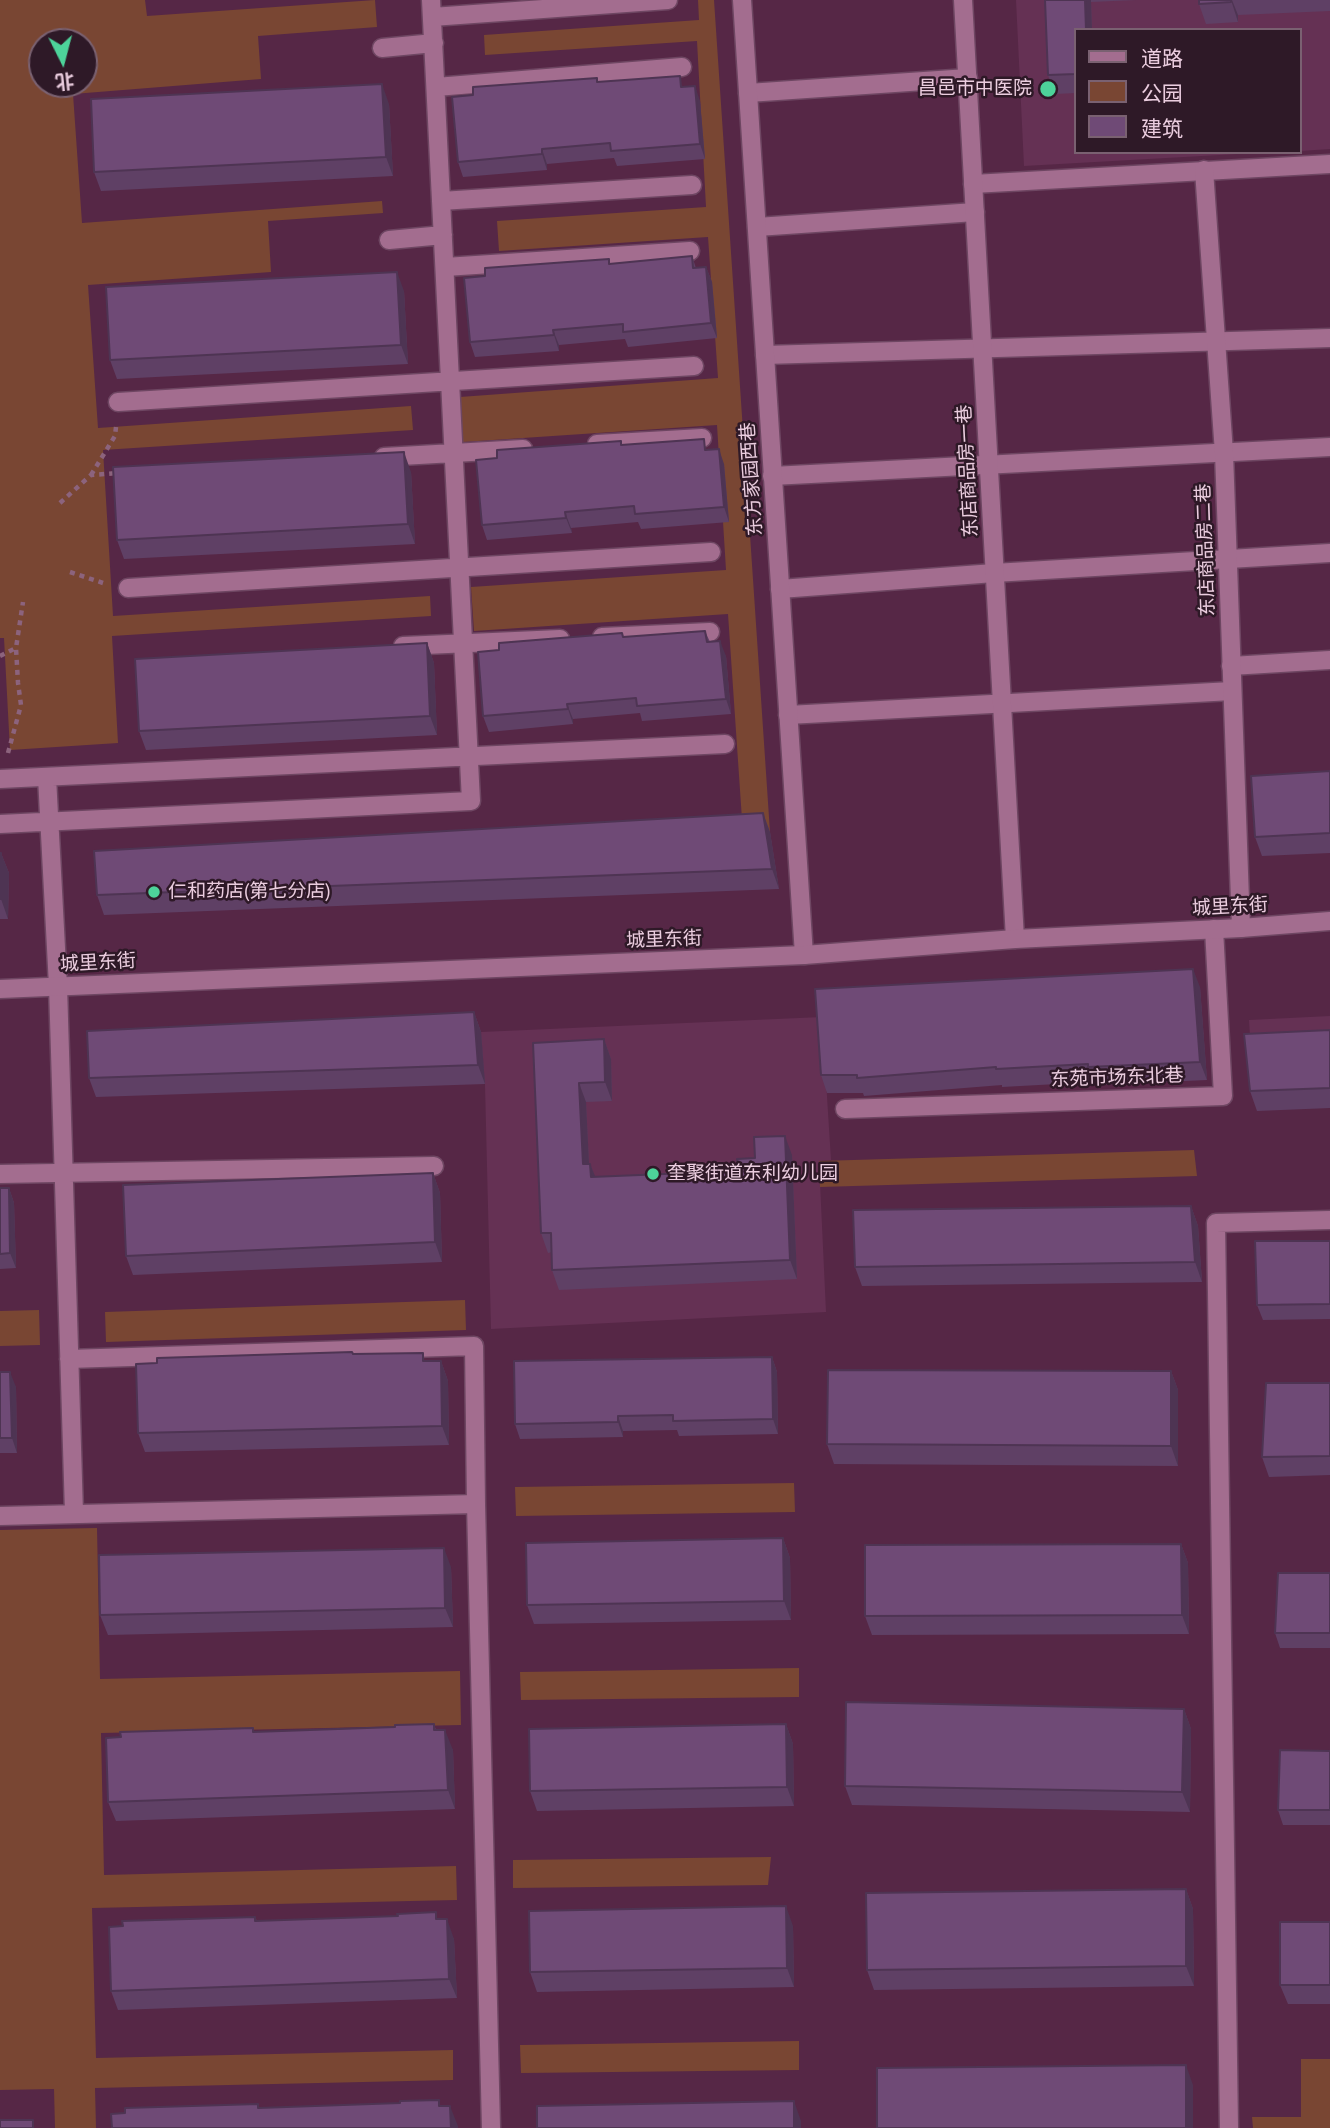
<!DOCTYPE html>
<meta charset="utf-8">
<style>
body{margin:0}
#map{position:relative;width:1330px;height:2128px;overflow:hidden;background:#562746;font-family:"PT Sans","Noto Sans SC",sans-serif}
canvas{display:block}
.legend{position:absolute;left:1074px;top:28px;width:228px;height:126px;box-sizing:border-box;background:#2e1927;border:2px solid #7a6171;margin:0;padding:9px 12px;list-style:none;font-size:21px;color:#ebcddf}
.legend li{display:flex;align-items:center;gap:14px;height:35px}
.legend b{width:35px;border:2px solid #7a6171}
.north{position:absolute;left:28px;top:28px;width:70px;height:70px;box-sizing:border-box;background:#2e1927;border:2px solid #7a6171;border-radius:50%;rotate:174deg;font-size:19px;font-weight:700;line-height:28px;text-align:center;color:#ebcddf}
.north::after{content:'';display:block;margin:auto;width:24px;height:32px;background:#4dd39a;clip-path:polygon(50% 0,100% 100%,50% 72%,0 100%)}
</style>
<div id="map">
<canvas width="1330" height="2128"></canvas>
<ul class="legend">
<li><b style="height:9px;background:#a36d8f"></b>道路</li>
<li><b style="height:19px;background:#794633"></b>公园</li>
<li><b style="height:19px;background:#6f4a76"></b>建筑</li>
</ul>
<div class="north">北</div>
</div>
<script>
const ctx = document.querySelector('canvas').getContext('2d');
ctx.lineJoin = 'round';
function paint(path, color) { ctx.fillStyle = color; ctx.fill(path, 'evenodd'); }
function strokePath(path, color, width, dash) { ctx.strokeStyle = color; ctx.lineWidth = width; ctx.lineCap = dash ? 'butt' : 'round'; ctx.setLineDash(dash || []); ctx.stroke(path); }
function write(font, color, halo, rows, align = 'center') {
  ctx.font = font + ' "PT Sans","Noto Sans SC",sans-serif'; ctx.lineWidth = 5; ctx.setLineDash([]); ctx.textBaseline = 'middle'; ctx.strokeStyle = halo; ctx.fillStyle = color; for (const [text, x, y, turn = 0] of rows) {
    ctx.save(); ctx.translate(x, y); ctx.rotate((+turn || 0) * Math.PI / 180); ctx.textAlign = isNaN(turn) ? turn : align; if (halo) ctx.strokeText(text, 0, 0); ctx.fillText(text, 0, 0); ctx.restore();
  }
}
const built = new Path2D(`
 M1016 0H1330V149L1300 151V30H1076V152H1273L1024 166Z
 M1330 1016V1050L1251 1053 1249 1020Z
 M822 1017 831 1160 819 1161 826 1312 491 1329 485 1085 481 1032Z`);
const green = new Path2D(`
 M0 0H145L147 16 375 0 377 27 258 36 261 79 73 94 82 223 382 201 383 213 268 221 271 272 88 285 98 428 411 406 413 430 103 450 113 616 430 596 431 616 112 636 118 743 10 750 4 638H0ZM42 42H84V84H42Z
 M698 0H714L770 832 743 834 728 614 474 631 471 587 726 570 717 425 463 442 460 397 718 378 708 237 499 251 497 221 706 207 697 41 485 55 484 35 699 20Z
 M1194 1150 1197 1176 820 1187 819 1161Z
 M465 1300 466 1330 106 1342 105 1312Z
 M39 1310 40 1345 0 1346V1311Z
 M794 1483 795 1512 516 1516 515 1487Z
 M97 1528 100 1679 460 1671 461 1725 101 1733 104 1875 456 1866 457 1900 92 1908 96 2058 453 2050V2080L95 2088 96 2128H55L54 2089 0 2090V1530Z
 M799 1668V1697L521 1700 520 1672Z
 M771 1857 768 1885 513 1888V1860Z
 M799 2041V2070L521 2073 520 2045Z
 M1301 2059H1330V2128H1253L1252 2117H1301Z`);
const path = new Path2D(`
 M91 475 115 436 116 427
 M60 503 91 475 118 473
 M70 572 103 583
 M0 656 16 648
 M8 753 21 705 18 683 16 648 23 602`);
const lane = new Path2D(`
 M432 17 668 0
 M382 48 434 43
 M436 87 682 67
 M748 93 968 78
 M973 184 1330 164
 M441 201 692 185
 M757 227 975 212
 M389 240 443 235
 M445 267 690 251
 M765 355 1330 338
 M118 402 694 366
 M597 444 702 438
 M384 457 523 449
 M772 476 1330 447
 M128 588 711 552
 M780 589 994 573 1330 553
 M602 637 710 632
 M403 646 560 639
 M1231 666 1330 660
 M788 715 1232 691
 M47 777 58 986 74 1513
 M0 779 725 744
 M0 824 471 801 431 0
 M845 1109 1223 1096 1214 929
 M0 1174 434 1166
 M69 1359 474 1346 476 1504 491 2128
 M0 1516 476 1504
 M1229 2128 1216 1223 1330 1220`);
const street = new Path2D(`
 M742 0 804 955
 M963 0 1015 939
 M1204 170 1224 453 1241 928`);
const secondary = new Path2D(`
 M0 989 804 955 1015 939 1241 928 1330 921`);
const wall = new Path2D(`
 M1045 0H1136L1091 2 1092 30H1076V93L1055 94 1048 75Z
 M1199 0H1330V11L1238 15V22L1206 24 1199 4Z
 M597 78 598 82 684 87 700 101 705 159 617 166 614 158 547 164V170L463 177 458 162 473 95Z
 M389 104 393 176 101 191 94 172Z
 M692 256 696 268 706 267 712 282 717 338 628 347 625 339 559 345V351L475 357 470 342 485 276 609 259 610 264Z
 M404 291 408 364 117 379 110 360Z
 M622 445 708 450 724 464 729 522 641 529 638 522 571 528 572 533 487 540 482 525Z
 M411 472 415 544 124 559 117 540Z
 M705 631 710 642 726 656 731 714 642 721 640 713 573 719V724L489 732 483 716 624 637Z
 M427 643 434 663 437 735 146 750 139 731Z
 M1330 771V853L1262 856 1255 837Z
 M763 813 770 832 779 889 104 915 97 895Z
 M0 853H1L9 873 8 919H0Z
 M1200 987 1207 1080 1095 1085 1094 1082 1002 1087V1085L864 1096 863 1093H827L821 1075Z
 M474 1012 481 1032 485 1084 96 1097 89 1078Z
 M1330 1030V1108L1257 1111 1250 1091Z
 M604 1039 611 1059 612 1101 586 1102 589 1164H590L595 1177 738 1171 792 1155 797 1279 559 1290 552 1270V1252L548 1253 541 1233 533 1043Z
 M433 1173 440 1193 442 1262 133 1275 126 1256Z
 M0 1188H9L14 1203 16 1268 0 1269Z
 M1191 1206 1198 1226 1202 1282 862 1286 855 1267Z
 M1330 1241V1319L1263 1320 1257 1305Z
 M353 1354 426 1361H441L448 1381 449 1445 145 1452 138 1433Z
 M772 1357 777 1372 778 1434 679 1436 677 1430 623 1431V1437L520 1439 515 1424Z
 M1171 1371 1178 1390V1466L834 1464 827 1444Z
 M0 1372 16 1387 17 1453H0Z
 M1330 1383V1475L1269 1477 1262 1457Z
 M783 1538 790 1558 791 1620 534 1624 527 1605Z
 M1181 1544 1188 1563 1189 1634 872 1635 865 1616Z
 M451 1567 453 1627 108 1635 100 1615Z
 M1330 1573V1648H1280L1275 1633Z
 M1184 1709 1191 1729 1190 1812 852 1805 845 1786Z
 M434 1724 436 1730 453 1750 455 1809 116 1821 108 1802 255 1732 395 1727Z
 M786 1724 793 1744 794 1806 537 1811 530 1791Z
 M1330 1751V1825H1283L1278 1810Z
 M1186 1889 1193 1909 1194 1986 874 1990 867 1970Z
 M255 1917 257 1921 439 1919 454 1939 457 1998 118 2010 111 1991Z
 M1330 1922V2004H1288L1280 1985Z
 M793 1926 794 1987 537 1992 530 1972Z`);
const shadedWall = new Path2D(`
 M1085 0H1091V2L1092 30H1086Z
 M1231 0H1232L1238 15V22Z
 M382 84 389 104 393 176 386 157Z
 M695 86 700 101 705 159 700 144Z
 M542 149 547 164V170L542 154Z
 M706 267 712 282 717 338 711 323Z
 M397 272 404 291 408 364 401 345Z
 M553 330 559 345V351L554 335Z
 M719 449 724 464 729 522 724 507Z
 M404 452 411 472 415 544 408 524Z
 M565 512 571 528 572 533 566 518Z
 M720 641 726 656 731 714 726 699Z
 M427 643 434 663 437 735 430 716Z
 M567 704 573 719V724L568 709Z
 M763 813 770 832 779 889 772 869Z
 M1 853 9 873 8 919 1 899Z
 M1193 969 1200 987 1207 1080 1200 1062Z
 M474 1012 481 1032 485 1084 478 1065Z
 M604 1039 611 1059 612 1101 605 1082Z
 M579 1083 586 1102 590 1184 583 1164Z
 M785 1136 792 1155 797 1279 790 1260Z
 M590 1164 598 1183 591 1177Z
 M433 1173 440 1193 442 1262 435 1242Z
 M9 1188 14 1203 16 1268 10 1253Z
 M1191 1206 1198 1226 1202 1282 1195 1262Z
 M772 1357 777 1372 778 1434 773 1419Z
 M441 1361 448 1381 449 1445 442 1426Z
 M1171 1371 1178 1390V1466L1171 1446Z
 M10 1372 16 1387 17 1453 12 1438Z
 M618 1416 623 1431V1437L618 1422Z
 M783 1538 790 1558 791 1620 784 1601Z
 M1181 1544 1188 1563 1189 1634 1182 1615Z
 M444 1548 451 1567 453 1627 445 1608Z
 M1184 1709 1191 1729 1190 1812 1182 1792Z
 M786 1724 793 1744 794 1806 787 1787Z
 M445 1730 453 1750 455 1809 448 1790Z
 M1186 1889 1193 1909 1194 1986 1186 1966Z
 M786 1906 793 1926 794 1987 787 1968Z
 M447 1919 454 1939 457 1998 449 1979Z
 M1186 2065 1193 2085V2128H1186Z
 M794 2101 801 2121V2128H794Z
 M450 2106 458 2126V2128H451Z`);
const building = new Path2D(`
 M1045 0H1085L1086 30H1076V74L1048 75Z
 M1199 0H1231V2L1199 4Z
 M680 76 681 87 695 86 700 144 611 151 610 143 542 149V154L458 162 452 97 473 95V87L597 78V82Z
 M382 84 386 157 94 172 91 99Z
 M692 256 693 268 706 267 711 323 623 332V324L553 330 554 335 470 342 464 278 485 276V268L609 259V264Z
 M397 272 401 345 110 360 106 287Z
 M704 439 705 450 719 449 724 507 635 514 634 506 565 512 566 518 482 525 476 460 497 458V450L621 441V445Z
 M404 452 408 524 117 540 113 467Z
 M705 631 707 642 720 641 726 699 637 706 636 698 567 704 568 709 483 716 478 652 499 650V643L622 633 623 637Z
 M427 643 430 716 139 731 135 659Z
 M1330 771V833L1255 837 1251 776Z
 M763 813 772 869 97 895 94 851Z
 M0 853H1V899H0Z
 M1193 969 1200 1062 1088 1067V1064L996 1069V1067L857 1078V1075H821L815 989Z
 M474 1012 478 1065 89 1078 87 1031Z
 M1330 1030V1088L1250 1091 1244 1034Z
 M604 1039 605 1082 579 1083 583 1164H590L591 1177 738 1171 737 1159 755 1158 754 1137 785 1136 790 1260 552 1270 551 1233H541L533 1043Z
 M433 1173 435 1242 126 1256 123 1185Z
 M0 1188H9L10 1253 0 1254Z
 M1191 1206 1195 1262 855 1267 853 1210Z
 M1255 1241H1330V1304L1257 1305Z
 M352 1352 353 1354 423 1353V1361H441L442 1426 138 1433 136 1364 157 1363V1358Z
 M772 1357 773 1419 673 1421V1415L618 1416V1422L515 1424 514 1361Z
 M828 1370 1171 1371V1446L827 1444Z
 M0 1372H10L12 1438H0Z
 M1266 1383H1330V1456L1262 1457Z
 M783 1538 784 1601 527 1605 526 1543Z
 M1181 1544 1182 1615 865 1616V1545Z
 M444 1548 445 1608 100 1615 99 1555Z
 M1278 1573H1330V1633H1275Z
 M846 1702 1184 1709 1182 1792 845 1786Z
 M434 1724V1730H445L448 1790 108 1802 106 1738 121 1737 120 1732 253 1728V1732L395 1727V1725Z
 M786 1724 787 1787 530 1791 529 1729Z
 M1280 1750 1330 1751V1810H1278Z
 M1186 1889V1966L867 1970 866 1893Z
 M786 1906 787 1968 530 1972 529 1911Z
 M436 1912V1919H447L449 1979 111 1991 109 1927 123 1926 122 1921 255 1917V1921L398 1916 397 1914Z
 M1280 1922H1330V1985H1280Z
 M1186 2065V2128H877V2068Z
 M439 2100V2106H450L451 2128H112L111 2114 125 2113V2108L258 2104V2108L400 2103V2101Z
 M794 2101V2128H537V2106Z
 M0 2120H33V2128H0Z`);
const markers = [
 [1048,89,9,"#4dd39a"],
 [154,892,7,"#4dd39a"],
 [653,1174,7,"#4dd39a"]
];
const poiNames = [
 ["昌邑市中医院",1032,89,"right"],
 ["仁和药店(第七分店)",168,892],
 ["奎聚街道东利幼儿园",667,1174]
];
const streetNames = [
 ["东店商品房一巷",968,471,-93],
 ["东方家园西巷",752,479,-94],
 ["东店商品房二巷",1206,550,-92],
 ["城里东街",1230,907,-3],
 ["城里东街",664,940,-2],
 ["城里东街",98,963,-3],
 ["东苑市场东北巷",1117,1078,-2]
];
paint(built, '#653154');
paint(green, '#794633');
strokePath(lane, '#6e4662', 21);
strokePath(street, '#6e4662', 21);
strokePath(secondary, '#6e4662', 21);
strokePath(path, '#8c637d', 4.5, [5, 5]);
strokePath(lane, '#a36d8f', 18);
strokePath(street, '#a36d8f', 18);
strokePath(secondary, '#a36d8f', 18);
paint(wall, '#5f4065');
paint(shadedWall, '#4e3453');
paint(building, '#6f4a76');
strokePath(building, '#4e3453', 2);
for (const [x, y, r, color] of markers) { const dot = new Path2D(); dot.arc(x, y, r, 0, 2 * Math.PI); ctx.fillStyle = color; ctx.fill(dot); strokePath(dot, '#2e1927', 2.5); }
write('19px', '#ebcddf', '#2e1927', poiNames, 'left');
write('19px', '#ebcddf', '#2e1927', streetNames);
</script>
